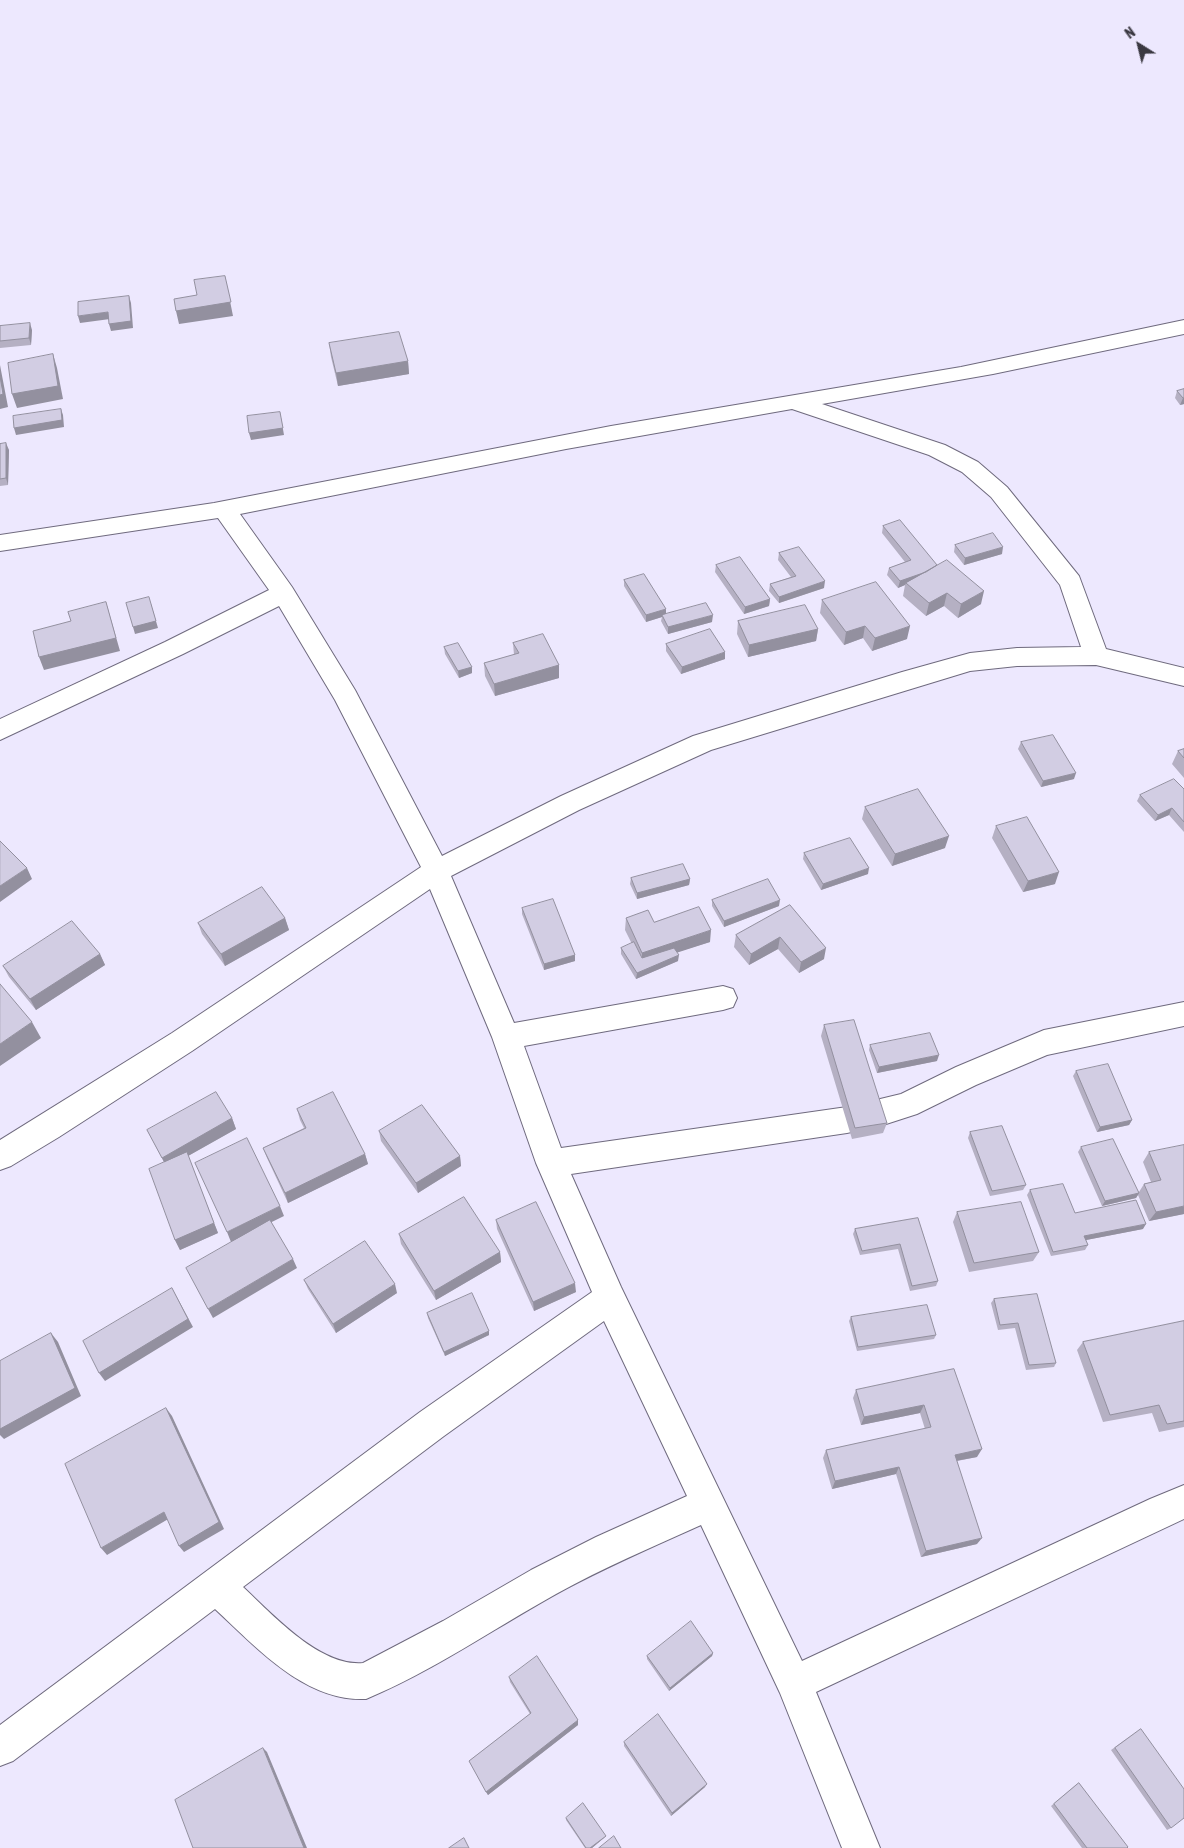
<!DOCTYPE html>
<style>
body{margin:0}
#map{position:relative;width:1184px;height:1848px;overflow:hidden;background:#ede8fe;font-family:"Asap Condensed",sans-serif}
canvas{display:block}
.north{position:absolute;left:1114px;top:20px;width:50px;height:50px;-webkit-text-stroke:4px #ede8fe;paint-order:stroke;rotate:324deg;font-size:14px;font-weight:700;line-height:20px;text-align:center;color:#3a3841}
.north::after{content:'';display:block;margin:auto;width:18px;height:22px;background:#3a3841;clip-path:polygon(50% 0,100% 100%,50% 72%,0 100%)}
</style>
<div id="map">
<canvas width="1184" height="1848"></canvas>
<div class="north">N</div>
</div>
<script>
const ctx = document.querySelector('canvas').getContext('2d');
ctx.lineJoin = 'round';
function strokePath(path, color, width, dash) { ctx.strokeStyle = color; ctx.lineWidth = width; ctx.lineCap = dash ? 'butt' : 'round'; ctx.setLineDash(dash || []); ctx.stroke(path); }
function paint(path, color) { ctx.fillStyle = color; ctx.fill(path, 'evenodd'); }
const street = new Path2D(`
 M1184 320V334L993 374 822 404 945 445 978 462 1007 487 1079 576 1106 649 1184 668V686L1096 665 1017 666 970 671 711 750 579 810 451 876 514 1023 723 986 733 989 737 998 733 1007 723 1010 524 1046 561 1148 847 1107 901 1094 956 1067 1044 1030 1184 1002V1026L1047 1055 976 1085 917 1114 883 1125 847 1133 571 1174 621 1287 802 1661 1150 1499 1184 1485V1519L816 1692 880 1848H842L780 1693 701 1525C652 1547 603 1568 556 1594 493 1629 433 1671 366 1699 305 1702 256 1647 215 1609L13 1761 0 1766V1725L420 1412 592 1292 536 1163 492 1037 430 889 192 1051 59 1137 11 1166 0 1170V1140L172 1033 421 867 335 700 279 606 183 654 0 740V719L165 642 269 590 218 518 0 551V535L214 503 611 426 961 367ZM792 409 929 455 962 472 991 497 1060 585 1081 647 1017 648 970 653 902 672 693 736 561 796 442 856 355 690 292 587 240 514 566 449ZM604 1321 687 1496 596 1537 531 1570 443 1621 363 1663C320 1667 273 1615 243 1587L444 1436Z`);
const wall = new Path2D(`
 M0 326 32 330 31 345 0 348Z
 M329 343 408 361 409 374 338 386 331 357Z
 M1184 389V404L1180 405 1175 398 1177 391Z
 M0 444 9 450 8 485 0 486Z
 M883 526 937 565 981 604 958 618 944 606 926 616 903 596 905 585 898 588 887 575 889 568 905 562 882 533Z
 M955 545 1002 554 964 565 954 552Z
 M779 553 824 588 779 603 769 591 770 584 791 577 778 560Z
 M716 565 770 599 769 606 744 614 715 572Z
 M624 580 666 614 712 622 668 634 661 621 662 617 646 622 624 586Z
 M822 600 907 639 872 651 863 638 844 645 820 613Z
 M738 621 818 629 816 641 748 657 737 634Z
 M513 643 559 665V678L495 696 485 676 484 663 514 655Z
 M666 644 725 659 681 674 666 651Z
 M444 647 472 667V673L459 678 445 654Z
 M1021 742 1074 779 1041 787 1018 749Z
 M1184 749V778L1172 764 1178 751Z
 M1184 789V832L1169 815 1155 821 1137 801 1140 795Z
 M865 807 945 848 892 866 862 819Z
 M996 826 1055 884 1023 892 992 838Z
 M804 853 868 874 821 890 803 859Z
 M631 878 690 879 689 885 637 899 630 884Z
 M712 900 779 906 724 927 712 906Z
 M790 905 824 959 799 973 778 949 749 965 734 947 736 935Z
 M522 908 575 955V961L544 970 522 914Z
 M285 918 289 930 225 966 202 934 198 923Z
 M626 918 654 922 710 942 677 952 678 961 636 979 621 954V948L632 944 625 930Z
 M100 954 105 965 36 1010 9 977 3 966Z
 M824 1025 887 1123 883 1133 852 1139 821 1036Z
 M870 1045 937 1061 877 1073 869 1050Z
 M1076 1071 1132 1120 1129 1125 1097 1132 1073 1076Z
 M297 1109 365 1154 368 1164 288 1203 267 1158 263 1148 304 1128 300 1120Z
 M232 1118 236 1129 188 1156 218 1233 180 1250 175 1240 164 1162 147 1130Z
 M379 1131 460 1156 461 1166 418 1193 381 1141Z
 M970 1132 1026 1185 1023 1190 990 1196 968 1138Z
 M1081 1147 1139 1192 1144 1184 1151 1182 1143 1162 1149 1152 1184 1214 1149 1221 1138 1195 1136 1198 1102 1206 1078 1152Z
 M1030 1190 1075 1213 1143 1229 1086 1240 1088 1245 1085 1250 1051 1256 1027 1195Z
 M957 1212 1039 1252 1033 1261 969 1272 953 1222Z
 M918 1218 938 1281 936 1286 910 1291 898 1249 860 1255 853 1234 855 1229Z
 M496 1220 576 1292 534 1311 497 1229Z
 M399 1234 500 1252 501 1262 436 1300 401 1244Z
 M304 1280 397 1293 336 1333 308 1289Z
 M994 1299 1056 1363 1054 1367 1026 1370 1015 1328 998 1330 991 1303Z
 M427 1313 489 1331V1335L445 1356 428 1318Z
 M851 1317 936 1335 934 1339 857 1351 849 1321Z
 M1184 1321V1427L1159 1432 1152 1413 1103 1422 1077 1350 1083 1342Z
 M954 1369 977 1457 957 1461 977 1544 921 1557 896 1474 832 1489 823 1458 826 1450 925 1429 920 1413 861 1425 853 1398 856 1390Z
 M713 1653 712 1656 669 1691 647 1659V1656Z
 M509 1677 578 1725 488 1795 469 1761 530 1714 510 1682Z
 M1141 1729 1171 1828 1167 1830 1111 1750Z
 M624 1742 705 1787 671 1816 624 1746Z
 M1079 1783 1127 1848H1082L1051 1806 1076 1785Z
 M566 1818 606 1836 605 1837 592 1848H585L566 1820Z`);
const shadedWall = new Path2D(`
 M225 276 233 316 179 324 176 311Z
 M129 296 131 303 133 328 111 331 109 324Z
 M108 312 110 319 80 323 78 316Z
 M30 323 32 330 31 345 29 338Z
 M53 354 57 368 63 399 17 408 12 394Z
 M408 361 409 374 338 386 336 373Z
 M0 365 8 407 0 409Z
 M1183 398H1184V404L1180 405Z
 M61 409 63 415 64 427 16 435 14 428Z
 M280 412 284 435 251 440 249 433Z
 M6 443 9 450 8 485 6 478Z
 M1003 547 1002 554 964 565 965 558Z
 M939 567 906 583 905 585 898 588 900 581Z
 M825 581 824 588 779 603V597Z
 M984 591 981 604 958 618 961 604Z
 M947 593 944 606 926 616 929 603Z
 M770 599 769 606 744 614 745 607Z
 M106 602 120 651 44 670 39 657Z
 M151 604 158 628 135 634 133 627Z
 M666 609V616L662 615V617L646 622V615Z
 M713 615 712 622 668 634V627Z
 M865 626 863 638 844 645 846 632Z
 M910 626 907 639 872 651 875 638Z
 M818 629 816 641 748 657 749 645Z
 M725 652V659L681 674 682 667Z
 M559 665V678L495 696 494 684Z
 M472 667V673L459 678 458 671Z
 M1076 773 1074 779 1041 787 1043 781Z
 M1172 808 1169 815 1155 821 1158 815Z
 M949 836 945 848 892 866 895 854Z
 M27 868 32 879 0 902V886Z
 M869 868 868 874 821 890 823 884Z
 M1059 872 1055 884 1023 892 1028 881Z
 M690 879 689 885 637 899V893Z
 M780 900 779 906 724 927V921Z
 M285 918 289 930 225 966 221 954Z
 M711 930 710 942 642 964V953Z
 M780 937 778 949 749 965 751 954Z
 M826 948 824 959 799 973 801 962Z
 M100 954 105 965 36 1010 30 999Z
 M575 955V961L544 970V964Z
 M679 955 678 961 636 979 637 973Z
 M32 1022 41 1038 0 1066V1044Z
 M939 1055 937 1061 877 1073 879 1067Z
 M232 1118 236 1129 188 1156 218 1233 180 1250 175 1240 167 1168 162 1158Z
 M1132 1120 1129 1125 1097 1132 1100 1127Z
 M365 1154 368 1164 288 1203 285 1193Z
 M460 1156 461 1166 418 1193 416 1183Z
 M1139 1193 1136 1198 1102 1206 1105 1201Z
 M280 1206 284 1216 231 1242 227 1232Z
 M1184 1206V1214L1149 1221 1156 1212Z
 M1146 1224 1143 1229 1081 1241 1084 1236Z
 M500 1252 501 1262 436 1300 434 1291Z
 M293 1259 297 1268 213 1318 208 1309Z
 M575 1283 576 1292 534 1311 533 1302Z
 M395 1284 397 1293 336 1333 333 1324Z
 M172 1288 193 1327 105 1381 99 1373Z
 M489 1331V1335L445 1356 444 1352Z
 M51 1333 58 1342 81 1396 4 1439 0 1435V1429Z
 M924 1405 920 1413 861 1425 864 1417Z
 M166 1408 172 1416 224 1529 184 1552 179 1546Z
 M982 1449 977 1457 950 1462 955 1455Z
 M899 1467 896 1474 832 1489 835 1481Z
 M164 1512 170 1518 107 1555 101 1548Z
 M982 1538 977 1544 921 1557 926 1551Z
 M713 1653 712 1656 669 1691 670 1688Z
 M578 1720V1725L488 1795 486 1792Z
 M263 1748 267 1752 307 1848H304Z
 M707 1784 705 1787 671 1816 672 1813Z
 M606 1836 605 1837 592 1848H590Z`);
const building = new Path2D(`
 M225 276 231 302 176 311 174 299 197 295 194 280Z
 M129 296 131 321 109 324 108 312 78 316V302Z
 M30 323 29 338 0 341V326Z
 M399 332 408 361 336 373 329 343Z
 M53 354 58 386 12 394 8 363Z
 M0 376 3 394 0 395Z
 M1184 389V398H1183L1177 391Z
 M61 409 62 420 14 428 13 416Z
 M280 412 283 428 249 433 247 416Z
 M6 443V478L0 479V444Z
 M900 520 937 565 926 572 900 581 889 568 911 560 883 526Z
 M993 533 1003 547 965 558 955 545Z
 M799 547 825 581 779 597 770 584 796 576 779 553Z
 M740 557 770 599 745 607 716 565Z
 M947 560 984 591 961 604 947 593 929 603 906 583Z
 M644 574 666 609 646 615 624 580Z
 M876 582 910 626 875 638 865 626 846 632 822 600Z
 M149 597 156 621 133 627 126 603Z
 M106 602 116 638 39 657 33 631 71 621 68 612Z
 M706 603 713 615 668 627 662 615Z
 M805 605 818 629 749 645 738 621Z
 M710 629 725 652 682 667 666 644Z
 M543 634 559 665 494 684 484 663 519 653 513 643Z
 M458 643 472 667 458 671 444 647Z
 M1053 735 1076 773 1043 781 1021 742Z
 M1184 749V758L1178 751Z
 M1174 779 1184 789V822L1172 808 1158 815 1140 795Z
 M918 789 949 836 895 854 865 807Z
 M1027 817 1059 872 1028 881 996 826Z
 M850 838 869 868 823 884 804 853Z
 M0 841 27 868 0 886Z
 M683 864 690 879 637 893 631 878Z
 M768 879 780 900 724 921 712 900Z
 M262 887 285 918 221 954 198 923Z
 M553 899 575 955 544 964 522 908Z
 M790 905 826 948 801 962 780 937 751 954 736 935Z
 M699 907 711 930 642 953 626 918 648 910 654 922Z
 M72 921 100 954 30 999 3 966Z
 M634 942 642 958 674 948 679 955 637 973 621 948Z
 M0 984 32 1022 0 1044Z
 M854 1020 887 1123 855 1128 824 1025Z
 M930 1033 939 1055 879 1067 870 1045Z
 M1108 1064 1132 1120 1100 1127 1076 1071Z
 M216 1092 232 1118 162 1158 147 1130Z
 M333 1092 365 1154 285 1193 263 1148 306 1128 297 1109Z
 M422 1105 460 1156 416 1183 379 1131Z
 M1002 1126 1026 1185 992 1191 970 1132Z
 M247 1138 280 1206 227 1232 195 1163Z
 M1113 1139 1139 1193 1105 1201 1081 1147Z
 M1184 1145V1206L1156 1212 1144 1184 1161 1180 1149 1152Z
 M187 1152 214 1223 175 1240 149 1169Z
 M1063 1184 1075 1213 1136 1200 1146 1224 1084 1236 1088 1245 1053 1252 1030 1190Z
 M464 1197 500 1252 434 1291 399 1234Z
 M536 1202 575 1283 533 1302 496 1220Z
 M1021 1202 1039 1252 974 1263 957 1212Z
 M918 1218 938 1281 912 1286 900 1244 862 1251 855 1229Z
 M270 1220 293 1259 208 1309 186 1268Z
 M365 1241 395 1284 333 1324 304 1280Z
 M172 1288 188 1319 99 1373 83 1341Z
 M472 1293 489 1331 444 1352 427 1313Z
 M1037 1294 1056 1363 1029 1365 1018 1323 1000 1325 994 1299Z
 M927 1305 936 1335 858 1347 851 1317Z
 M1184 1321V1421L1167 1424 1159 1405 1110 1415 1083 1342Z
 M51 1333 75 1388 0 1429V1361Z
 M954 1369 982 1449 955 1455 982 1538 926 1551 899 1467 835 1481 826 1450 931 1427 924 1405 864 1417 856 1390Z
 M166 1408 219 1522 179 1546 164 1512 101 1548 65 1464Z
 M691 1621 713 1653 670 1688 647 1656Z
 M537 1656 578 1720 486 1792 469 1761 531 1713 509 1677Z
 M658 1714 707 1784 672 1813 624 1742Z
 M1141 1729 1184 1789V1818L1171 1828 1115 1748Z
 M263 1748 304 1848H193L175 1800Z
 M1079 1783 1128 1847 1127 1848H1087L1054 1804Z
 M583 1803 606 1836 590 1848H586L566 1818Z
 M614 1836 621 1848H599Z
 M464 1838 469 1848H449Z`);
strokePath(street, '#6f6a7e', 2);
paint(street, '#fff');
paint(wall, '#b5b0c3');
paint(shadedWall, '#93909f');
paint(building, '#d2cde3');
strokePath(building, '#93909f', 1);
</script>
